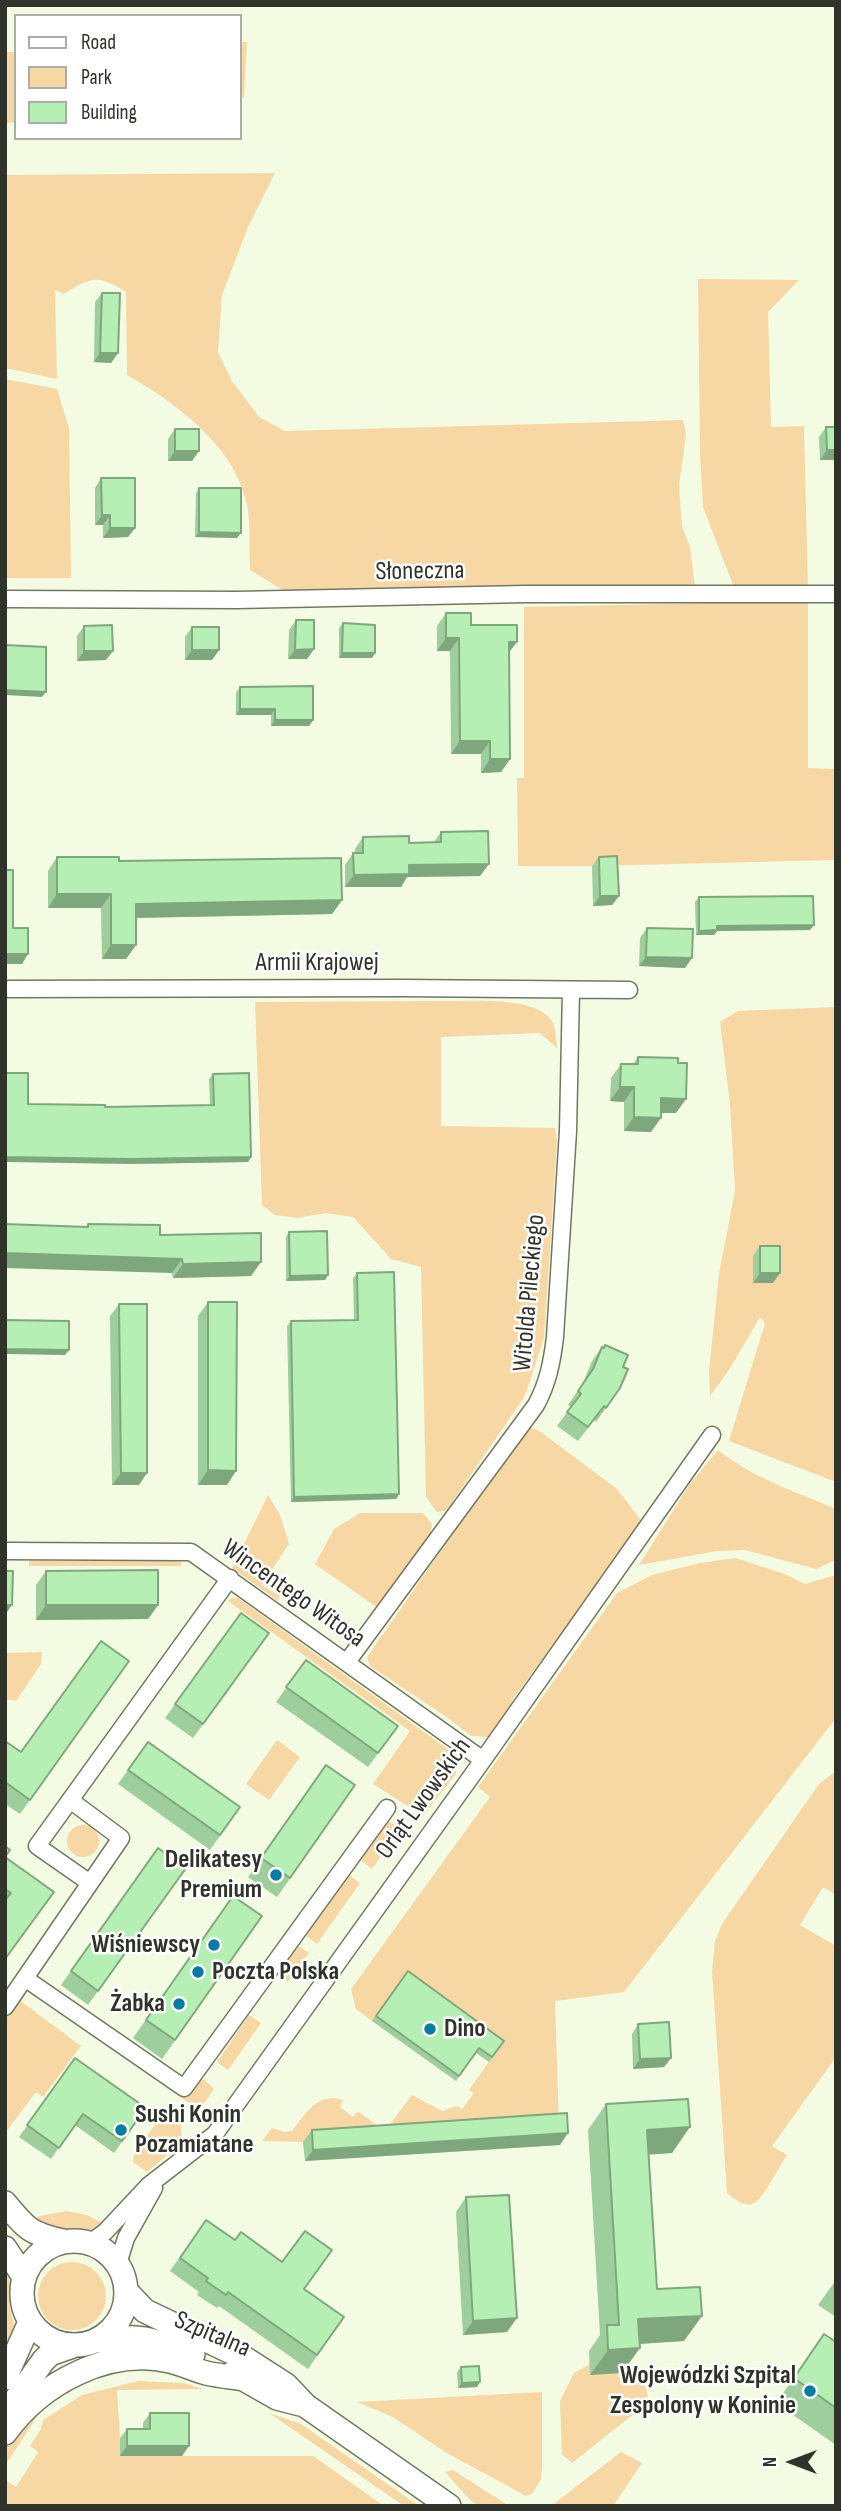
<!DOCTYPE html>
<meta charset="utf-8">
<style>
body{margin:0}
#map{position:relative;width:841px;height:2511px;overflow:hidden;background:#f3fce3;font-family:"Sofia Sans Condensed",sans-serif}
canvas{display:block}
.frame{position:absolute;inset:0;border:7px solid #303329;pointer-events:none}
.legend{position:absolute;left:14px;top:14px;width:228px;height:126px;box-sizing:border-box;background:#fff;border:2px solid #acada9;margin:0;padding:9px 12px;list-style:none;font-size:21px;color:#303329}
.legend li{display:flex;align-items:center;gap:14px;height:35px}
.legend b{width:35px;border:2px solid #acada9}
.north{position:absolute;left:757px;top:2427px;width:70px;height:70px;-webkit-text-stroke:5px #fff;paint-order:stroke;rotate:270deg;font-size:19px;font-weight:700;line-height:28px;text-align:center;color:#303329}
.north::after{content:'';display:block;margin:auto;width:24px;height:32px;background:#303329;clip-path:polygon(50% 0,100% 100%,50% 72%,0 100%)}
</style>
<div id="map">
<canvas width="841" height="2511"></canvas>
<div class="frame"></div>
<ul class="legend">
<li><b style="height:9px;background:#fff"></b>Road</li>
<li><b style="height:19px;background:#f7d7a3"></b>Park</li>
<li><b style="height:19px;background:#b6efb4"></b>Building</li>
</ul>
<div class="north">N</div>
</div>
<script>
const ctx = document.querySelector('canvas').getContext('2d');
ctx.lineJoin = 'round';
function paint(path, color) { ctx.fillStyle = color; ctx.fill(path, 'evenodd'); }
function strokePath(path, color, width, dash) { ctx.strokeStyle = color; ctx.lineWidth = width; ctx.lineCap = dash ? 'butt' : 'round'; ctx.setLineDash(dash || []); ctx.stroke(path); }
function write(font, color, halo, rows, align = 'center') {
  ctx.font = font + ' "Sofia Sans Condensed",sans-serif'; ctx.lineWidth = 5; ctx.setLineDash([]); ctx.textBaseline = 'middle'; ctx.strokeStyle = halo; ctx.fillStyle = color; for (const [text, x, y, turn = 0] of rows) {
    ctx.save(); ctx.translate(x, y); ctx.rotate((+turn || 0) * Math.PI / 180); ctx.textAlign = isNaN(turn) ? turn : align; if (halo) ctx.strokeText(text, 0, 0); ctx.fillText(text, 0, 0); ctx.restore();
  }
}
const green = new Path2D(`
 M240 42H247L244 97 240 100Z
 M5 52H16V122L5 123Z
 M275 173 248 227 222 295 218 352 232 381 259 417 285 431 683 420 686 434 679 486 682 526 690 547 695 586 286 592 250 570C249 549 251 526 247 505 235 446 176 403 127 375L126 292C98 275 92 276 64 294L55 290 57 379 5 368V175Z
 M698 279 799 280 768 312 771 427 804 426 808 589 735 590 703 507 700 454Z
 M5 379 57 389 69 428 71 578H5Z
 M808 601V768L836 769V860L592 866H518L517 778H524V607Z
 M440 1001C469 1002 535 995 552 1021 556 1028 556 1040 557 1048L540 1033 441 1037V1126L555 1128 557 1141 544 1338 525 1396 446 1511 437 1512 426 1497 421 1267 391 1259 353 1217 326 1213 297 1218 275 1215 262 1205 255 1002Z
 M836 1007V1482L729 1441 765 1323 760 1317 729 1370 710 1396 709 1372 719 1274 735 1190 730 1104 720 1022 738 1011Z
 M527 1427 538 1430 617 1489 643 1523 515 1696 501 1723 489 1737 471 1736 448 1718 370 1666 367 1657Z
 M718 1450C751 1477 796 1492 836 1509V1560L816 1569 745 1550 717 1551 639 1565 689 1485Z
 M268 1495 280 1515 289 1544 262 1585 280 1596 278 1601 232 1568Z
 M360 1513H423L432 1524 430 1539 379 1609 315 1564 334 1529Z
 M735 1558 785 1574 805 1584 836 1575V1718L624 1992 555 2001 559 2125 303 2142 262 2141 272 2128 284 2132 292 2131C306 2113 317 2092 343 2100L340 2107 353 2117 357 2112 360 2113 385 2131 412 2095 442 2111 457 2106 462 2109 474 2093 469 2090 500 2046 372 2021 356 2009 351 1989 490 1797 478 1787 617 1593 652 1575 700 1563Z
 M29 1561H181V1566H29Z
 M232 1598H238L449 1750 454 1756 456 1774 423 1816 373 1784 410 1731 228 1601Z
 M42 1652 41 1664 16 1701 5 1699V1653Z
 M277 1740 300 1757 269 1800 246 1784Z
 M836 1771V1895L823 1887 800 1925 836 1946V2057L772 2146 787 2155C780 2165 764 2196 756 2202 746 2209 734 2199 727 2193L712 1971 715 1941 722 1924 819 1784Z
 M387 1820 400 1829 372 1869 359 1859Z
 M67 1841a16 16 0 1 1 32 0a16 16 0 1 1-32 0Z
 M348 1874 360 1883 317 1944 305 1935Z
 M297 1945 309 1953 288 1982 278 1975Z
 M19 2000 81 2046 43 2097 36 2092 5 2133V2019Z
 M249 2015 261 2023 228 2070 217 2062Z
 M199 2079 205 2080 214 2089 199 2110 179 2096 190 2091Z
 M164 2112 181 2125 182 2143 147 2172 133 2162 134 2154Z
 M66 2211 87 2215 102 2223C84 2243 51 2228 30 2221L40 2216Z
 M5 2258 10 2271V2305L15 2332 5 2358Z
 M38 2296a34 34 0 1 1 68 0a34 34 0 1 1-68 0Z
 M590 2364 591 2375C616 2374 625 2371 646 2387L649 2402 572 2463 562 2454 560 2401 574 2373Z
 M138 2381 184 2383 203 2389 117 2390 121 2456H313L384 2506H5V2484L7 2481 16 2487 38 2452 30 2446 41 2429 43 2420 82 2395Z
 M542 2392V2467L541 2479 532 2494 526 2496 445 2452 393 2417 357 2402Z
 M32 2410 38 2415 5 2466V2446Z
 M269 2413 301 2424 419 2506H404Z
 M621 2452 642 2463 613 2506H551Z
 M453 2470 509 2506H479L470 2500 445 2472Z`);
const street = new Path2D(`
 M5 599 237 600 526 594H836
 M5 989 402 988 629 990
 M5 1551 191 1552 483 1760
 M347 1662 536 1405C548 1383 552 1362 555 1337L568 1131 571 990
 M90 1883 37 1846 230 1578
 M26 1979 184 2088 387 1808
 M5 2007 121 1838 70 1800
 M90 2243 105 2232 149 2185 215 2134 483 1760 712 1435
 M118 2264 126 2238 154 2188`);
const secondary = new Path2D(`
 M5 2203C26 2229 31 2234 63 2241
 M22 2293a52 52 0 1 1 104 0a52 52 0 1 1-104 0Z
 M5 2248 24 2277
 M126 2291 145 2311 244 2358 286 2385 306 2406 449 2506
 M97 2341C135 2332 157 2341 193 2354
 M233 2373 277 2398 300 2404
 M5 2378 30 2322
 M5 2415 43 2361 50 2354 73 2346
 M5 2433C41 2383 108 2347 170 2361 183 2364 194 2370 206 2373 219 2376 232 2377 244 2379`);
const wall = new Path2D(`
 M102 293 118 353 111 363 94 362 95 302Z
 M826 427H836V460H820L819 437Z
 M175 429 192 461H168V439Z
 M101 478 135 528 128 537 103 538V525H95V488Z
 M199 488 237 538 195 537 196 493Z
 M446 613 471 625 509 652 510 759 501 772 481 773V754H451L450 651H437V626Z
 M296 620 314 649 307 659H288L289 630Z
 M343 623 375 653 372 658H339V628Z
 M84 626 106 660 77 661V636Z
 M192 627 219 650 212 660H185V637Z
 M240 687 313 720 309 726H271V715H236V693Z
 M441 832 480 876 407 877 401 887H345V865L353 853H355V849L363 837 409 843 434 842Z
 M57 857 119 861 342 900 332 914 136 918V945L126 959H102L101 908H48V871Z
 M599 857 619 896 612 905 593 906 592 866Z
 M699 897 814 925 810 930 717 931 714 935H696L695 902Z
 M647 928 685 968 639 966 640 938Z
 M638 1057 676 1113H661L651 1132 624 1131V1102L610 1101 611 1078 621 1064H633Z
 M213 1074 251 1157 248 1162 128 1164 28 1104 105 1107 210 1105 209 1079Z
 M88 1224 160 1235 251 1276 173 1278 172 1273 86 1227Z
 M289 1232 328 1275 325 1280 286 1281V1237Z
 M760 1246 773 1283H753V1256Z
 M357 1273 399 1494 396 1499 291 1502 287 1326 291 1321 354 1320 353 1278Z
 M208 1302 227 1485H198V1316Z
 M119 1304 139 1485H112L110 1316Z
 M602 1347 623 1367 620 1388 596 1422 594 1420 578 1441 557 1426 571 1407 568 1405 583 1383 592 1361Z
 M46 1571 158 1605 148 1619 36 1620V1585Z
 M241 1613 269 1633 193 1738 165 1718Z
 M306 1660 398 1726 368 1767 276 1702Z
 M129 1661 20 1814 5 1804V1741L21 1752Z
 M148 1742 240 1807 210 1850 118 1784Z
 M326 1765 355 1785 277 1897 248 1877Z
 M158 1848 186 1868 88 2005 61 1985Z
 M5 1857 54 1892 5 1960Z
 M233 1896 262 1916 162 2059 133 2038Z
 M408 1971 504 2041 489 2062 476 2053 456 2081 372 2021Z
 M638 2024 671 2058 664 2067 633 2069 632 2034Z
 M75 2058 146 2108 114 2153 75 2125 51 2159 19 2137Z
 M606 2104 672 2153 649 2154 657 2289 684 2341 640 2344 622 2373 590 2375 589 2351 600 2335 588 2130Z
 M312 2130 560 2145 305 2161 303 2142Z
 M466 2197 507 2332 463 2335 456 2212Z
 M206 2220 344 2317 308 2369 219 2306 217 2308 197 2295 199 2292 170 2271Z
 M836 2280V2317L818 2305Z
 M824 2334 836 2342V2445L776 2403Z
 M461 2367 477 2387 458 2388 457 2372Z
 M150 2413 182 2456H120V2438L127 2429H143V2423Z`);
const shadedWall = new Path2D(`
 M100 353H118L111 363 94 362Z
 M827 450H836V460H820Z
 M175 451H199L192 461H168Z
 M102 515H110L103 525H95Z
 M110 528H135L128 537 103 538Z
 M199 532 241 533 237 538 195 537Z
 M446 638H459L450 651H437Z
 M509 642H517L507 655Z
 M314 649 307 659H288L295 650Z
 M192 650H219L212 660H185Z
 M84 651H113L106 660 77 661Z
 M342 653H375L372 658H339Z
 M5 690 46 692 42 697 5 695Z
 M240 709H275L271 715H236Z
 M275 720H313L309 726H271Z
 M460 741H490L481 754H451Z
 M490 759H510L501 772 481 773Z
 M489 864 480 876 407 877 401 887H345L354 875 409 865Z
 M57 894H111L101 908H48Z
 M600 896H619L612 905 593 906Z
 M342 900 332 914 126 918 136 904Z
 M814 925 810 930 717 931 714 935H696L699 931 717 926Z
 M111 945H136L126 959H102Z
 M5 954H28L22 964H5Z
 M646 957 692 958 685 968 639 966Z
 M620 1087H634L624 1102 610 1101Z
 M661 1098 686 1099 676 1113H651Z
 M634 1117 661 1118 651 1132 624 1131Z
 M5 1157H251L248 1162 128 1164 5 1162Z
 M5 1253 182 1259 172 1273 5 1268Z
 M261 1262 251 1276 173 1278 183 1264Z
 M760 1273H780L773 1283H753Z
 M328 1275 325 1280 286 1281 290 1276Z
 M5 1349 69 1350 65 1355 5 1354Z
 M208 1470 236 1471 227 1485H198Z
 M121 1473H147L139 1485H112Z
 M399 1494 396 1499 291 1502 294 1497Z
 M5 1605H12L5 1615Z
 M46 1605H158L148 1619 36 1620Z
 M671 2058 664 2067 633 2069 640 2059Z
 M690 2127 672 2153 629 2156 647 2130Z
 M568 2133 560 2145 305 2161 313 2150Z
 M702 2316 684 2341 620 2345 638 2319Z
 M517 2318 507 2332 463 2335 473 2321Z
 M640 2348 622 2373 590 2375 608 2350Z
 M480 2382 477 2387 458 2388 462 2383Z
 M127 2446H189L182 2456H120Z`);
const building = new Path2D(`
 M102 293H120L118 353H100Z
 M826 427H836V450H827Z
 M175 429H199V451H175Z
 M101 478H135V528H110V515H102Z
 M199 488H241V533L199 532Z
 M446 613H471V625H517V642H509L510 759H490V741H460L459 638H446Z
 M296 620H314V649L295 650Z
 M343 623 375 625V653H342Z
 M112 625 113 651H84V626Z
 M192 627H219V650H192Z
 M5 645 46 647V692L5 690Z
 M313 686V720H275V709H240V687Z
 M488 831 489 864 409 865V874L354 875 353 853H363V837L409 836V843L441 842V832Z
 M617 856 619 896H600L599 857Z
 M57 857H119V861L341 858 342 900 136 904V945H111V894H57Z
 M5 870H13V928H28V954H5Z
 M813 896 814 925 717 926V930L699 931V897Z
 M647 928 693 929 692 958 646 957Z
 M638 1057 678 1058V1063H687L686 1099 661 1098V1118L634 1117V1087H620L621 1064H638Z
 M5 1073H28V1104L105 1105V1107L214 1105 213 1074 249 1073 251 1157 131 1159 5 1157Z
 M5 1224 88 1227V1224L160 1225V1235L261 1233V1262L183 1264 182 1259 5 1253Z
 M327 1231 328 1275 290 1276 289 1232Z
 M760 1246H780V1273H760Z
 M394 1272 399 1494 294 1497 291 1321 358 1320 357 1273Z
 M208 1302H237L236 1471 208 1470Z
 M119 1304H147V1473H121Z
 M5 1320 69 1321V1350L5 1349Z
 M605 1345 628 1355 623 1367 628 1369 620 1388 606 1408 604 1406 588 1427 567 1412 581 1394 578 1391 593 1369 602 1347 604 1348Z
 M158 1570V1605H46V1571Z
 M5 1571H13L12 1605H5Z
 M241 1613 269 1633 203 1724 175 1704Z
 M101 1641 129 1661 30 1800 5 1782V1741L21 1752Z
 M306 1660 398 1726 378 1753 286 1687Z
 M148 1742 240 1807 220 1835 128 1770Z
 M326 1765 355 1785 290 1878 261 1858Z
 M5 1846 10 1850 5 1857Z
 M158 1848 186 1868 98 1991 71 1971Z
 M5 1857 54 1892 5 1959V1900L11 1893 5 1889Z
 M233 1896 262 1916 175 2040 146 2020Z
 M408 1971 504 2041 492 2057 479 2048 459 2076 376 2016Z
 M669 2022 671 2058 640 2059 638 2024Z
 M75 2058 146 2108 122 2141 83 2114 59 2148 27 2125Z
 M688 2099 690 2127 647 2130 657 2289 700 2287 702 2316 638 2319 640 2348 608 2350 607 2325H619L606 2104Z
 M567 2113 568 2133 313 2150 312 2130Z
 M509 2195 517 2318 473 2321 466 2197Z
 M206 2220 235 2240 241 2232 282 2262 305 2231 332 2250 304 2289 344 2317 317 2355 228 2292 226 2295 206 2281 208 2278 180 2258Z
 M824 2334 836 2342V2408L794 2378Z
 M479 2366 480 2382 462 2383 461 2367Z
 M150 2413H189V2446H127V2429H150Z`);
const markers = [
 [276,1875,7,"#057ca4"],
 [214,1945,7,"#057ca4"],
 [198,1972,7,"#057ca4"],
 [179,2004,7,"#057ca4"],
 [430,2029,7,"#057ca4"],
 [121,2130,7,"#057ca4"],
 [810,2391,7,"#057ca4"]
];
const streetNames = [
 ["Słoneczna",420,572,-1],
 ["Armii Krajowej",317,963],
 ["Witolda Pileckiego",530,1293,-85],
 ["Wincentego Witosa",293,1594,35],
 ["Orląt Lwowskich",424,1799,-54],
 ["Szpitalna",212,2335,23]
];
const poiNames = [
 ["Delikatesy",262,1860],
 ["Premium",262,1890],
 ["Wiśniewscy",200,1945],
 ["Poczta Polska",212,1972,"left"],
 ["Żabka",165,2004],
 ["Dino",444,2029,"left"],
 ["Sushi Konin",135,2115,"left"],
 ["Pozamiatane",135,2145,"left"],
 ["Wojewódzki Szpital",796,2376],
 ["Zespolony w Koninie",796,2406]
];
paint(green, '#f7d7a3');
strokePath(street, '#717862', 19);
strokePath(secondary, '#717862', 26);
strokePath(street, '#fff', 16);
strokePath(secondary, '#fff', 23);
paint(wall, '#9dce9b');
paint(shadedWall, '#7fa77e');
paint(building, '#b6efb4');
strokePath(building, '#7fa77e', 2);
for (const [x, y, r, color] of markers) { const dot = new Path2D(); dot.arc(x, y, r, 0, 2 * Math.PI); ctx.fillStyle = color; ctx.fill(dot); strokePath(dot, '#fff', 2.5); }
write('26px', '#303329', '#fff', streetNames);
write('bold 26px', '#303329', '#fff', poiNames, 'right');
</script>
